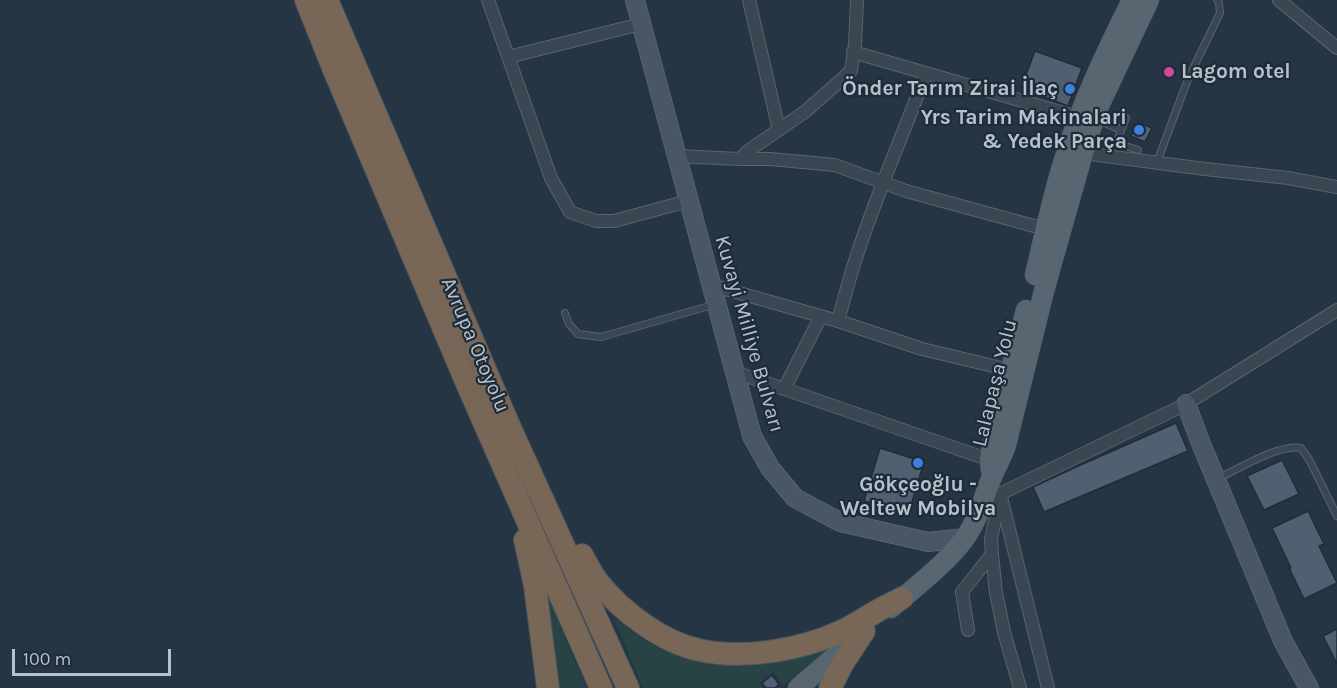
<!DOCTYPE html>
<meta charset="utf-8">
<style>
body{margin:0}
#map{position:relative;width:1337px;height:688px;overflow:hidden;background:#253543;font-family:Karla,sans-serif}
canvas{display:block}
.scale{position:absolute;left:12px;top:649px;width:159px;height:27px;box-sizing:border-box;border:3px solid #b7c1cc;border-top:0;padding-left:8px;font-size:18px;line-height:21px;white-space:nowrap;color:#b7c1cc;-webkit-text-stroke:4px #1e2b38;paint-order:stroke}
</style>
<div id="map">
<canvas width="1337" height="688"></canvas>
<div class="scale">100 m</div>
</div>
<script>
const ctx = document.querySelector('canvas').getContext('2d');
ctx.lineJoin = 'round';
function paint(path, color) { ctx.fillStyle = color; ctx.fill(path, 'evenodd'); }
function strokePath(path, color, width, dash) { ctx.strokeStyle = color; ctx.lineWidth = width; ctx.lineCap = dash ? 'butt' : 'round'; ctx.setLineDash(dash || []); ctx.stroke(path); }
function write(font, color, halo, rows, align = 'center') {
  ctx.font = font + ' Karla,sans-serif'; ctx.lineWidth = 4.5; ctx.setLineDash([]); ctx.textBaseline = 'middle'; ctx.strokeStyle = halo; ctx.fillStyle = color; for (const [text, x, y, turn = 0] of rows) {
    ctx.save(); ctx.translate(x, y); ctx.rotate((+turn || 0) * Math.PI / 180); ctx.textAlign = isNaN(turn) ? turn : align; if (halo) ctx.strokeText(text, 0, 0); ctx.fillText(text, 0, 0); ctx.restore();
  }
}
const green = new Path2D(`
 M547 591 567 643 587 688H554L543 593Z
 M613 617C628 629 645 642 663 650 698 665 744 670 781 660 801 655 822 646 842 640L783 685 773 672 759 683 763 688H643Z`);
const building = new Path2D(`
 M1035 51 1082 68 1068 106 1021 88Z
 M1138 122 1152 128 1145 142 1131 136Z
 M1176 423 1188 451 1044 512 1033 487 1076 467Z
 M880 448 924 462 912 502 900 511 864 501Z
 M1282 460 1299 494 1264 510 1247 476Z
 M1308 511 1324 544 1319 546 1337 583 1304 599 1289 568H1291L1272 528Z
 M1337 629V664L1323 636Z
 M772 675 779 684 775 688H766L762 683Z`);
const lane = new Path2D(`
 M1126 118 1116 143 1138 150
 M1098 120 1121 130
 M1157 162 1188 79 1220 13 1219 3 1217 0
 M565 313 569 324 578 334 601 337 716 304
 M1219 478C1240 468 1278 444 1301 448L1310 461 1337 516`);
const street = new Path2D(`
 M488 0 551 178 570 212 596 221H614L688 201
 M749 0 779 130
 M1279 0 1337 48
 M853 52 1078 117
 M508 57 641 24
 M1083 153 1205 169 1288 178 1337 187
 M676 156 740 159 748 151 806 111 851 71 855 44 857 0
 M740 159H770L835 165 906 191 1045 229
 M711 285 838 321 922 349 1010 370
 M838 321C844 300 849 279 856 258 876 195 903 135 926 73
 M735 372 990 460
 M784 389 821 316
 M1001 497 1048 688
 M968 630 962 592 992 554
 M1020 688 1004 632 996 593 992 554 991 540 1000 494 1186 404 1337 310`);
const secondary = new Path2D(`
 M635 0 752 436 770 468 795 498 840 522 928 542 965 538
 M1186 404 1202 446 1283 641 1309 688`);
const primary = new Path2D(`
 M1035 275C1044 237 1052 198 1064 160 1081 105 1106 52 1132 0
 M991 471 990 460 992 445 1026 310
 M891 608C916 586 945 565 965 538 978 520 983 499 991 479 996 467 1002 457 1006 445L1044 291 1083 153 1097 110 1149 0
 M798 688 853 641`);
const highway = new Path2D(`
 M306 0 334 70 468 386 601 688
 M327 0 508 423 628 688
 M525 540 535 586 548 688
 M582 555C587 564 592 574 598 582 622 612 662 642 699 650 744 660 801 650 842 631 853 626 863 619 874 613 883 607 893 603 902 598
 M830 688 843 663 864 631`);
const markers = [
 [1169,72,6,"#d1479c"],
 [1070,89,6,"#3f7fe0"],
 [1139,130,6,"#3f7fe0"],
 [918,463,6,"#3f7fe0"]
];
const poiNames = [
 ["Lagom otel",1181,72,"left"],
 ["Önder Tarım Zirai İlaç",1058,89],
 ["Yrs Tarim Makinalari",1127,118],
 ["& Yedek Parça",1127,142],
 ["Gökçeoğlu -",918,485,"center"],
 ["Weltew Mobilya",918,509,"center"]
];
const streetNames = [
 ["Kuvayi Milliye Bulvarı",749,334,74],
 ["Avrupa Otoyolu",475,345,67],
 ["Lalapaşa Yolu",995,383,-76]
];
paint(green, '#274344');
paint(building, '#506070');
strokePath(building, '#202d39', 1.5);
strokePath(lane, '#58646f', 8);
strokePath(street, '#58646f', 14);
strokePath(secondary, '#58646f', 20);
strokePath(primary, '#46525e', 21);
strokePath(highway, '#44515c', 24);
strokePath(lane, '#3a4652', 6);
strokePath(street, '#3a4652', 12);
strokePath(secondary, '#485665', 18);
strokePath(primary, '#586672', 20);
strokePath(highway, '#786756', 22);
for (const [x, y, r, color] of markers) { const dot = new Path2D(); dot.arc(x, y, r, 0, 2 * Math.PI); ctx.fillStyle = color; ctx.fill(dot); strokePath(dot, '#1e2b38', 2); }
write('bold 21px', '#b7c1cc', '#1e2b38', poiNames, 'right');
write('21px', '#b7c1cc', '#1e2b38', streetNames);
</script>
